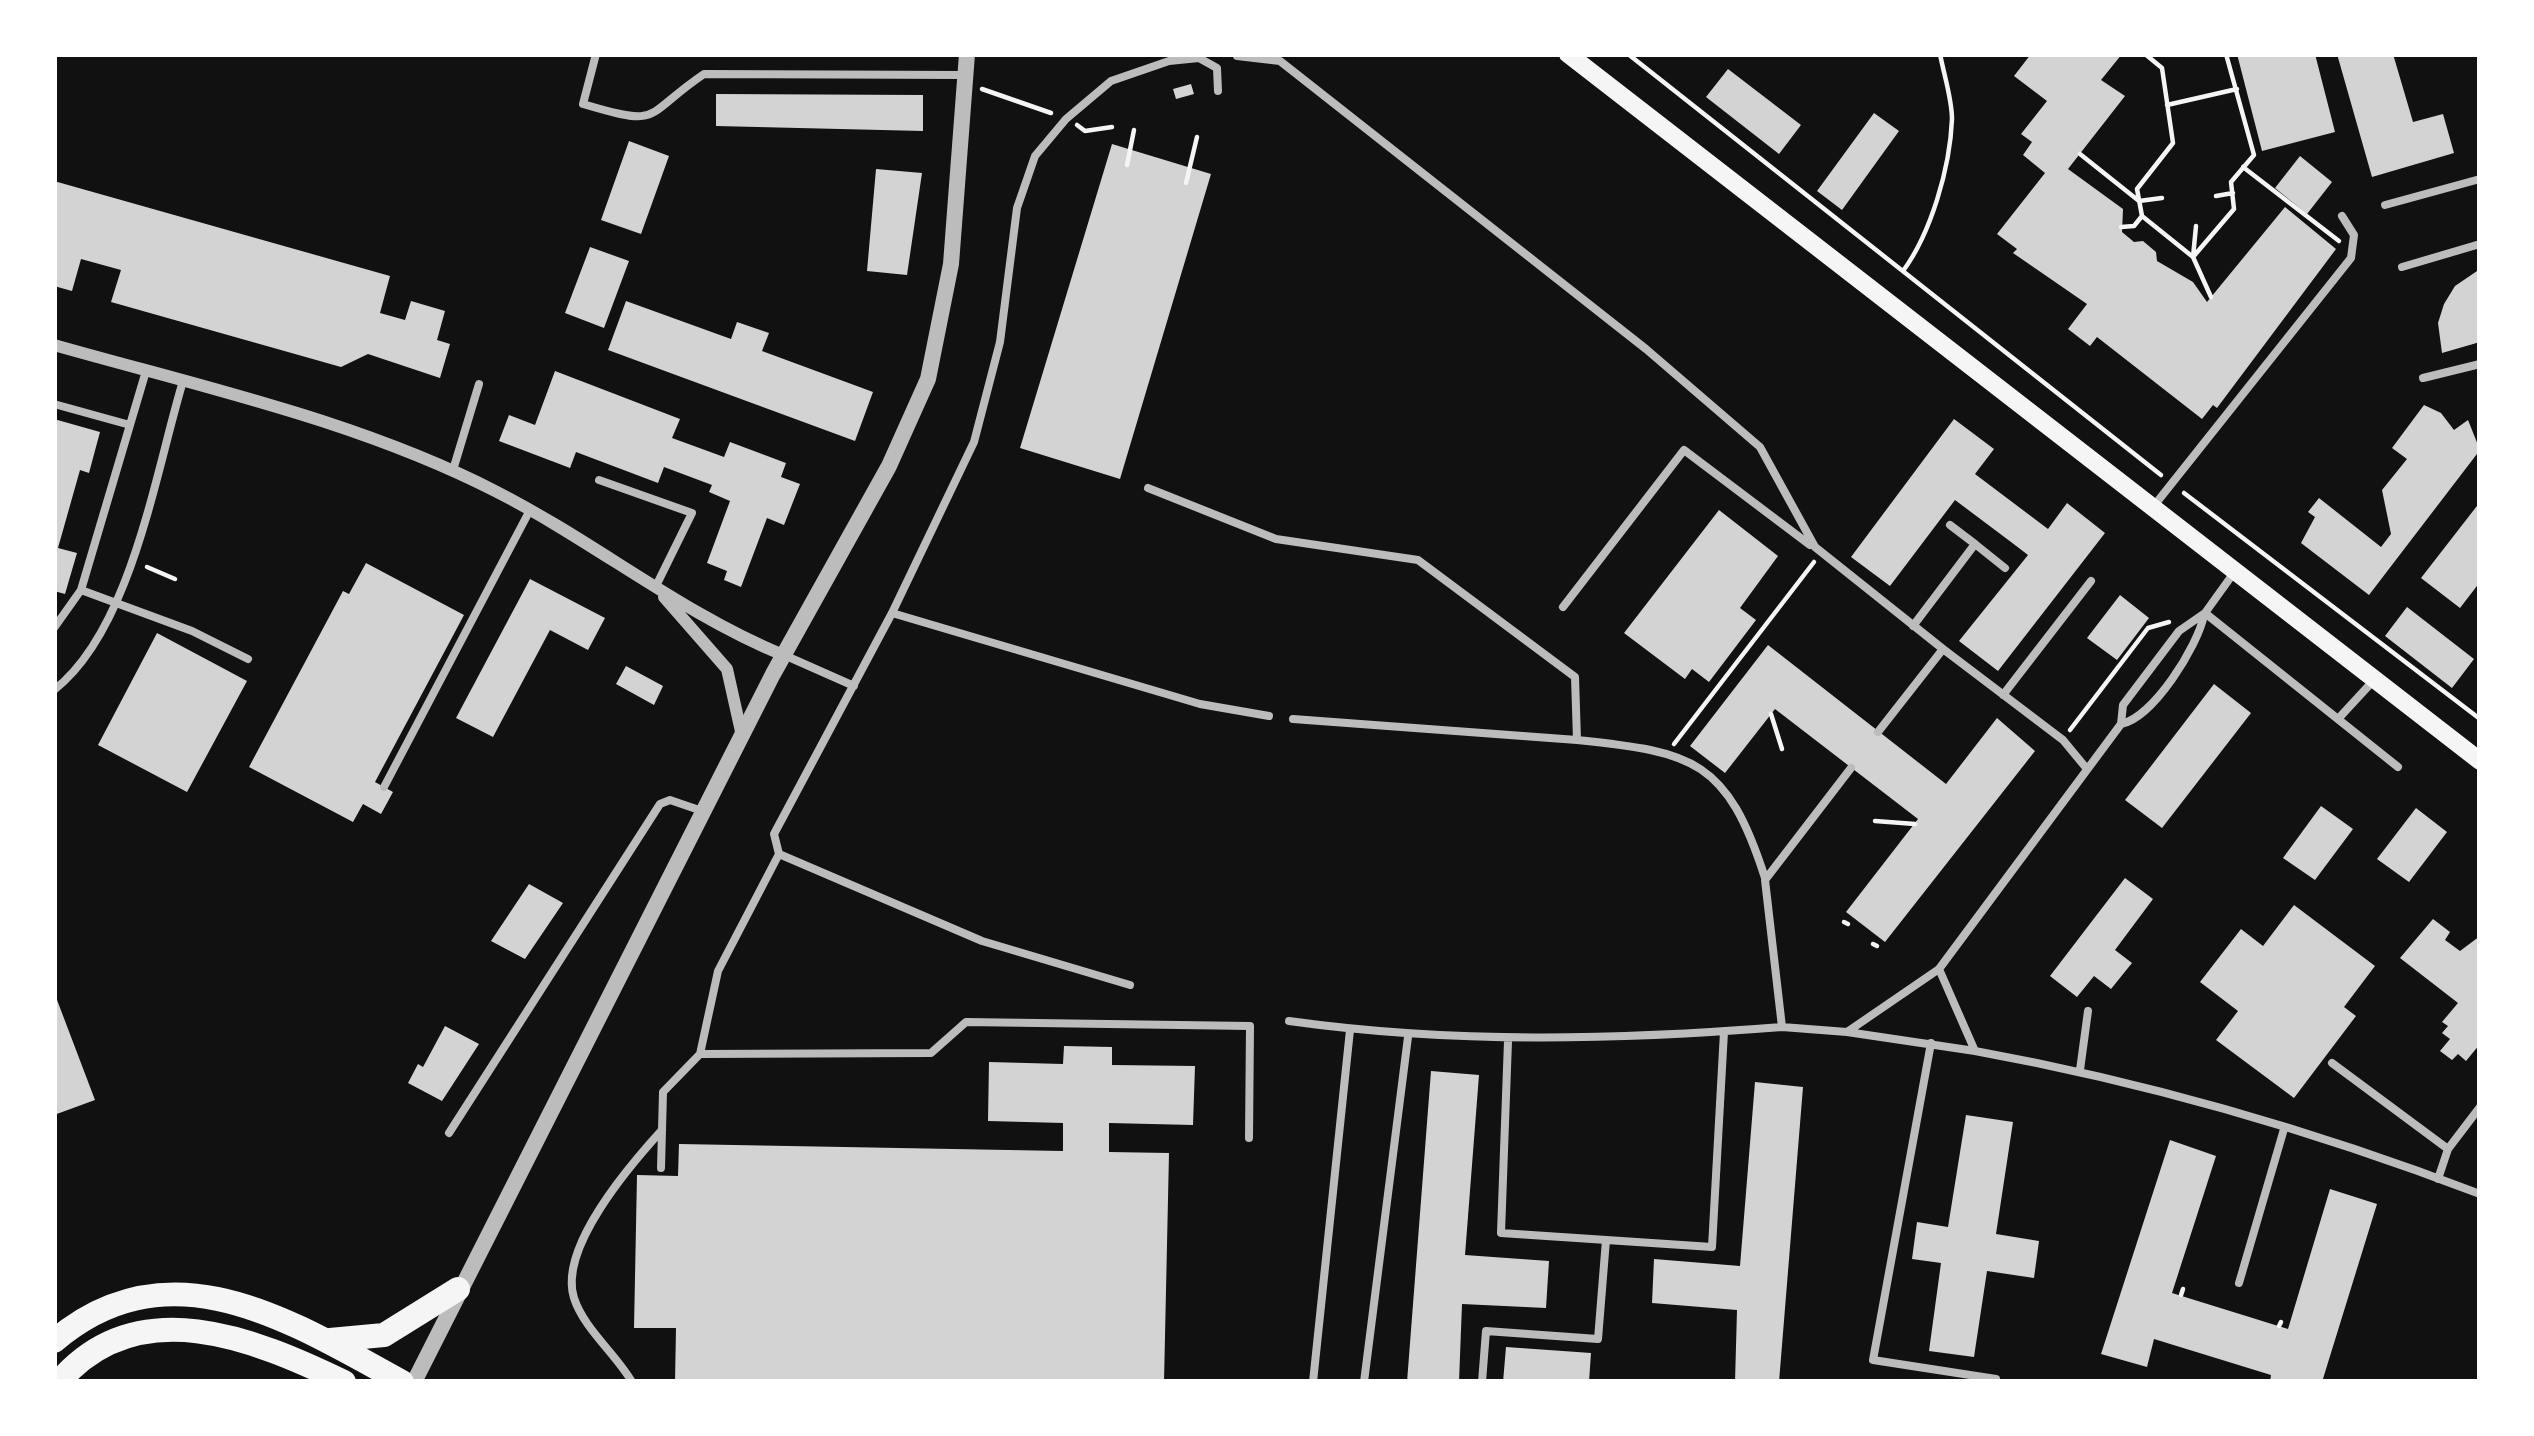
<!DOCTYPE html>
<style>
body{margin:0}
#map{position:relative;width:2534px;height:1436px;overflow:hidden;background:#111;font-family:"Sofia Sans Condensed",sans-serif}
canvas{display:block}
.frame{position:absolute;inset:0;border:57px solid #fff;pointer-events:none}
</style>
<div id="map">
<canvas width="2534" height="1436"></canvas>
<div class="frame"></div>
</div>
<script>
const ctx = document.querySelector('canvas').getContext('2d');
ctx.lineJoin = 'round';
function paint(path, color) { ctx.fillStyle = color; ctx.fill(path, 'evenodd'); }
function strokePath(path, color, width, dash) { ctx.strokeStyle = color; ctx.lineWidth = width; ctx.lineCap = dash ? 'butt' : 'round'; ctx.setLineDash(dash || []); ctx.stroke(path); }
const building = new Path2D(`
 M2031 54H2122L2101 80 2125 96 2068 169 2123 209 2122 232 2134 242 2143 241 2156 252 2157 261 2193 282 2207 302 2285 207 2336 249 2217 408 2213 405 2202 419 2097 337 2090 346 2068 329 2087 304 2013 253 2017 249 1997 234 2045 173 2023 155 2032 142 2021 134 2047 101 2014 76Z
 M2237 54H2315L2335 132 2262 151Z
 M2337 54H2393L2413 122 2443 114 2454 153 2372 177Z
 M1728 69 1801 125 1779 154 1706 97Z
 M1191 84 1194 94 1176 99 1173 89Z
 M716 94 923 95V131L716 126Z
 M1874 113 1899 131 1842 210 1817 191Z
 M629 141 669 156 641 234 601 220Z
 M1112 144 1211 174 1120 479 1020 448Z
 M2300 156 2332 182 2307 214 2275 188Z
 M876 169 922 173 907 275 867 271Z
 M54 181 390 276 380 313 405 320 411 301 445 311 437 340 450 344 440 378 368 354 341 367 111 302 121 270 81 259 72 291 54 286Z
 M590 247 629 261 604 328 565 313Z
 M2480 269V342L2442 353 2438 323 2444 304 2455 286Z
 M626 301 731 339 737 322 769 333 762 351 873 392 855 441 608 350Z
 M555 371 680 419 672 438 724 457 730 442 786 463 781 477 800 484 784 525 767 518 741 587 724 580 727 571 707 563 730 501 709 492 712 485 664 467 658 483 576 452 570 468 499 441 509 415 535 425Z
 M2424 405 2441 413 2454 430 2468 420 2480 450 2369 595 2301 543 2315 517 2308 512 2319 498 2381 547 2391 534 2382 490 2407 459 2392 448Z
 M54 419 100 432 89 473 80 470 58 548 77 553 65 594 54 591Z
 M1954 419 1994 449 1975 474 2048 529 2067 503 2105 533 1998 671 1959 641 2028 555 2011 542 1955 500 1890 586 1851 557Z
 M2480 502V582L2460 608 2421 578Z
 M1719 510 1778 556 1740 608 1756 620 1709 682 1692 669 1685 679 1624 633Z
 M366 563 464 615 375 782 393 792 381 814 363 804 353 822 249 767 343 591 349 594Z
 M530 579 605 618 588 650 550 630 493 737 456 718Z
 M2120 595 2149 618 2117 660 2087 638Z
 M2407 607 2474 659 2452 688 2385 636Z
 M157 633 247 681 187 792 98 745Z
 M1768 645 1946 784 1997 718 2035 751 1885 942 1846 912 1918 819 1775 709 1725 773 1690 746Z
 M626 666 663 686 654 705 616 684Z
 M2214 684 2251 713 2162 828 2125 800Z
 M2321 806 2353 829 2315 880 2283 858Z
 M2416 808 2447 832 2409 882 2377 859Z
 M2125 878 2153 899 2115 950 2132 963 2111 989 2094 976 2077 997 2050 976Z
 M529 884 563 903 525 959 491 941Z
 M2294 905 2375 966 2344 1007 2356 1016 2294 1098 2216 1040 2238 1011 2200 982 2241 929 2263 946Z
 M2433 919 2450 932 2445 940 2460 951 2480 936V1044L2466 1061 2458 1054 2452 1060 2440 1051 2450 1039 2442 1033 2448 1026 2442 1022 2458 1003 2400 958Z
 M54 992 95 1100 54 1115Z
 M445 1026 479 1044 442 1101 408 1083 418 1064 423 1067Z
 M1064 1046 1112 1047V1065L1195 1066 1193 1125 1109 1123V1152L1169 1153 1164 1382H675L676 1328H634L637 1175 678 1176 679 1144 1063 1151V1123L988 1121 989 1062 1063 1064Z
 M1431 1071 1479 1075 1465 1255 1549 1261 1546 1308 1462 1304 1459 1382H1407Z
 M1755 1082 1803 1087 1779 1382H1735L1737 1310 1652 1303 1654 1259 1740 1266Z
 M1966 1115 2013 1122 1996 1234 2039 1241 2034 1278 1987 1271 1974 1357 1929 1351 1941 1263 1912 1259 1917 1222 1948 1227Z
 M2170 1140 2216 1156 2172 1293 2288 1329 2330 1189 2377 1204 2322 1382H2270L2271 1375 2154 1339 2147 1367 2101 1354Z
 M1506 1347 1591 1353 1589 1382H1503Z`);
const path = new Path2D(`
 M1628 54 2161 475
 M2145 54 2162 68 2173 143 2137 189 2142 216 2193 257 2234 209 2231 182 2254 155 2226 54
 M982 89 1051 113
 M2167 105 2237 89
 M1077 125 1085 131 1112 127
 M2080 154 2139 201 2162 198
 M1127 165 1134 130
 M2243 167 2339 241
 M1186 183 1197 137
 M2216 196 2233 193
 M2196 226 2193 257 2211 297
 M2121 227 2134 226 2142 216
 M1903 271C1931 233 1950 168 1952 119 1952 99 1944 75 1940 54
 M2184 493 2480 719
 M147 567 175 579
 M1771 714 1782 749
 M2070 730 2148 628 2169 622
 M1674 744 1814 562
 M1875 821 1915 824
 M1844 922 1848 924
 M1873 944 1877 946
 M2181 1295 2183 1289
 M2279 1326 2281 1322`);
const service = new Path2D(`
 M596 54 583 104C664 128 642 116 704 74L962 75
 M1237 56 1280 61 1646 349 1760 447 1815 547 1943 649
 M2385 205 2480 179
 M2402 267 2480 244
 M2423 378 2480 364
 M54 404 130 425
 M453 470 479 384
 M599 480 692 513 656 586
 M1148 488 1276 539 1418 560 1575 677 1577 740C1694 752 1727 760 1765 878
 M2153 507 2351 258 2354 235 2342 216
 M1950 525 1975 544
 M81 590 146 371
 M1563 607 1684 450 1810 545
 M892 613 1200 704 1269 716
 M2205 613 2398 767
 M1913 626 1975 544 2005 568
 M54 628 81 590 192 631 248 659
 M784 655 854 686
 M54 690C131 630 155 474 183 381
 M2003 695 2091 581
 M1293 719 1577 740
 M2338 719 2374 680
 M2121 724C2153 718 2198 646 2204 615
 M1878 732 1943 649 2063 740 2087 769
 M1851 768 1765 880 1782 1027 1847 1032 1939 969 2121 724 2123 705 2179 631 2205 613 2233 574
 M384 787 530 510
 M779 854 982 941 1130 985
 M1289 1021C1454 1044 1616 1040 1782 1027
 M1847 1032 1975 1051 1939 969
 M1508 1041 1501 1233 1712 1247 1724 1032
 M1931 1043 1873 1360 1996 1379
 M1975 1051C2146 1082 2318 1132 2480 1194
 M700 1054 931 1053 966 1022 1250 1026 1249 1138
 M2332 1063 2448 1149
 M2080 1070 2088 1011
 M449 1133 660 804 670 800 705 812
 M661 1168 663 1092 700 1054 718 971 779 854 774 834 892 613 974 442 1000 342 1017 208 1035 156 1066 119 1111 81 1169 61 1199 58 1217 68 1218 91
 M2438 1179 2448 1149 2480 1107
 M2239 1283 2284 1129
 M632 1382C616 1354 584 1329 574 1298 558 1248 631 1164 662 1130
 M1313 1382 1350 1030
 M1364 1382 1408 1037
 M1482 1382 1486 1331 1598 1339 1606 1240`);
const minor = new Path2D(`
 M54 345C202 387 359 421 497 492 595 542 681 613 783 655
 M664 597 727 669 742 736`);
const tertiary = new Path2D(`
 M414 1382 773 674 889 466 928 379 951 264 967 54`);
const secondary = new Path2D(`
 M1568 54 2480 761`);
const motorway = new Path2D(`
 M330 1340 384 1335 458 1289
 M54 1341C170 1242 292 1322 402 1382
 M59 1382C137 1290 255 1339 344 1382`);
paint(building, '#d3d3d3');
strokePath(path, '#f5f5f5', 4.5);
strokePath(service, '#bcbcbc', 8);
strokePath(minor, '#bcbcbc', 12);
strokePath(tertiary, '#bcbcbc', 16);
strokePath(secondary, '#f5f5f5', 18);
strokePath(motorway, '#f5f5f5', 24);
</script>
